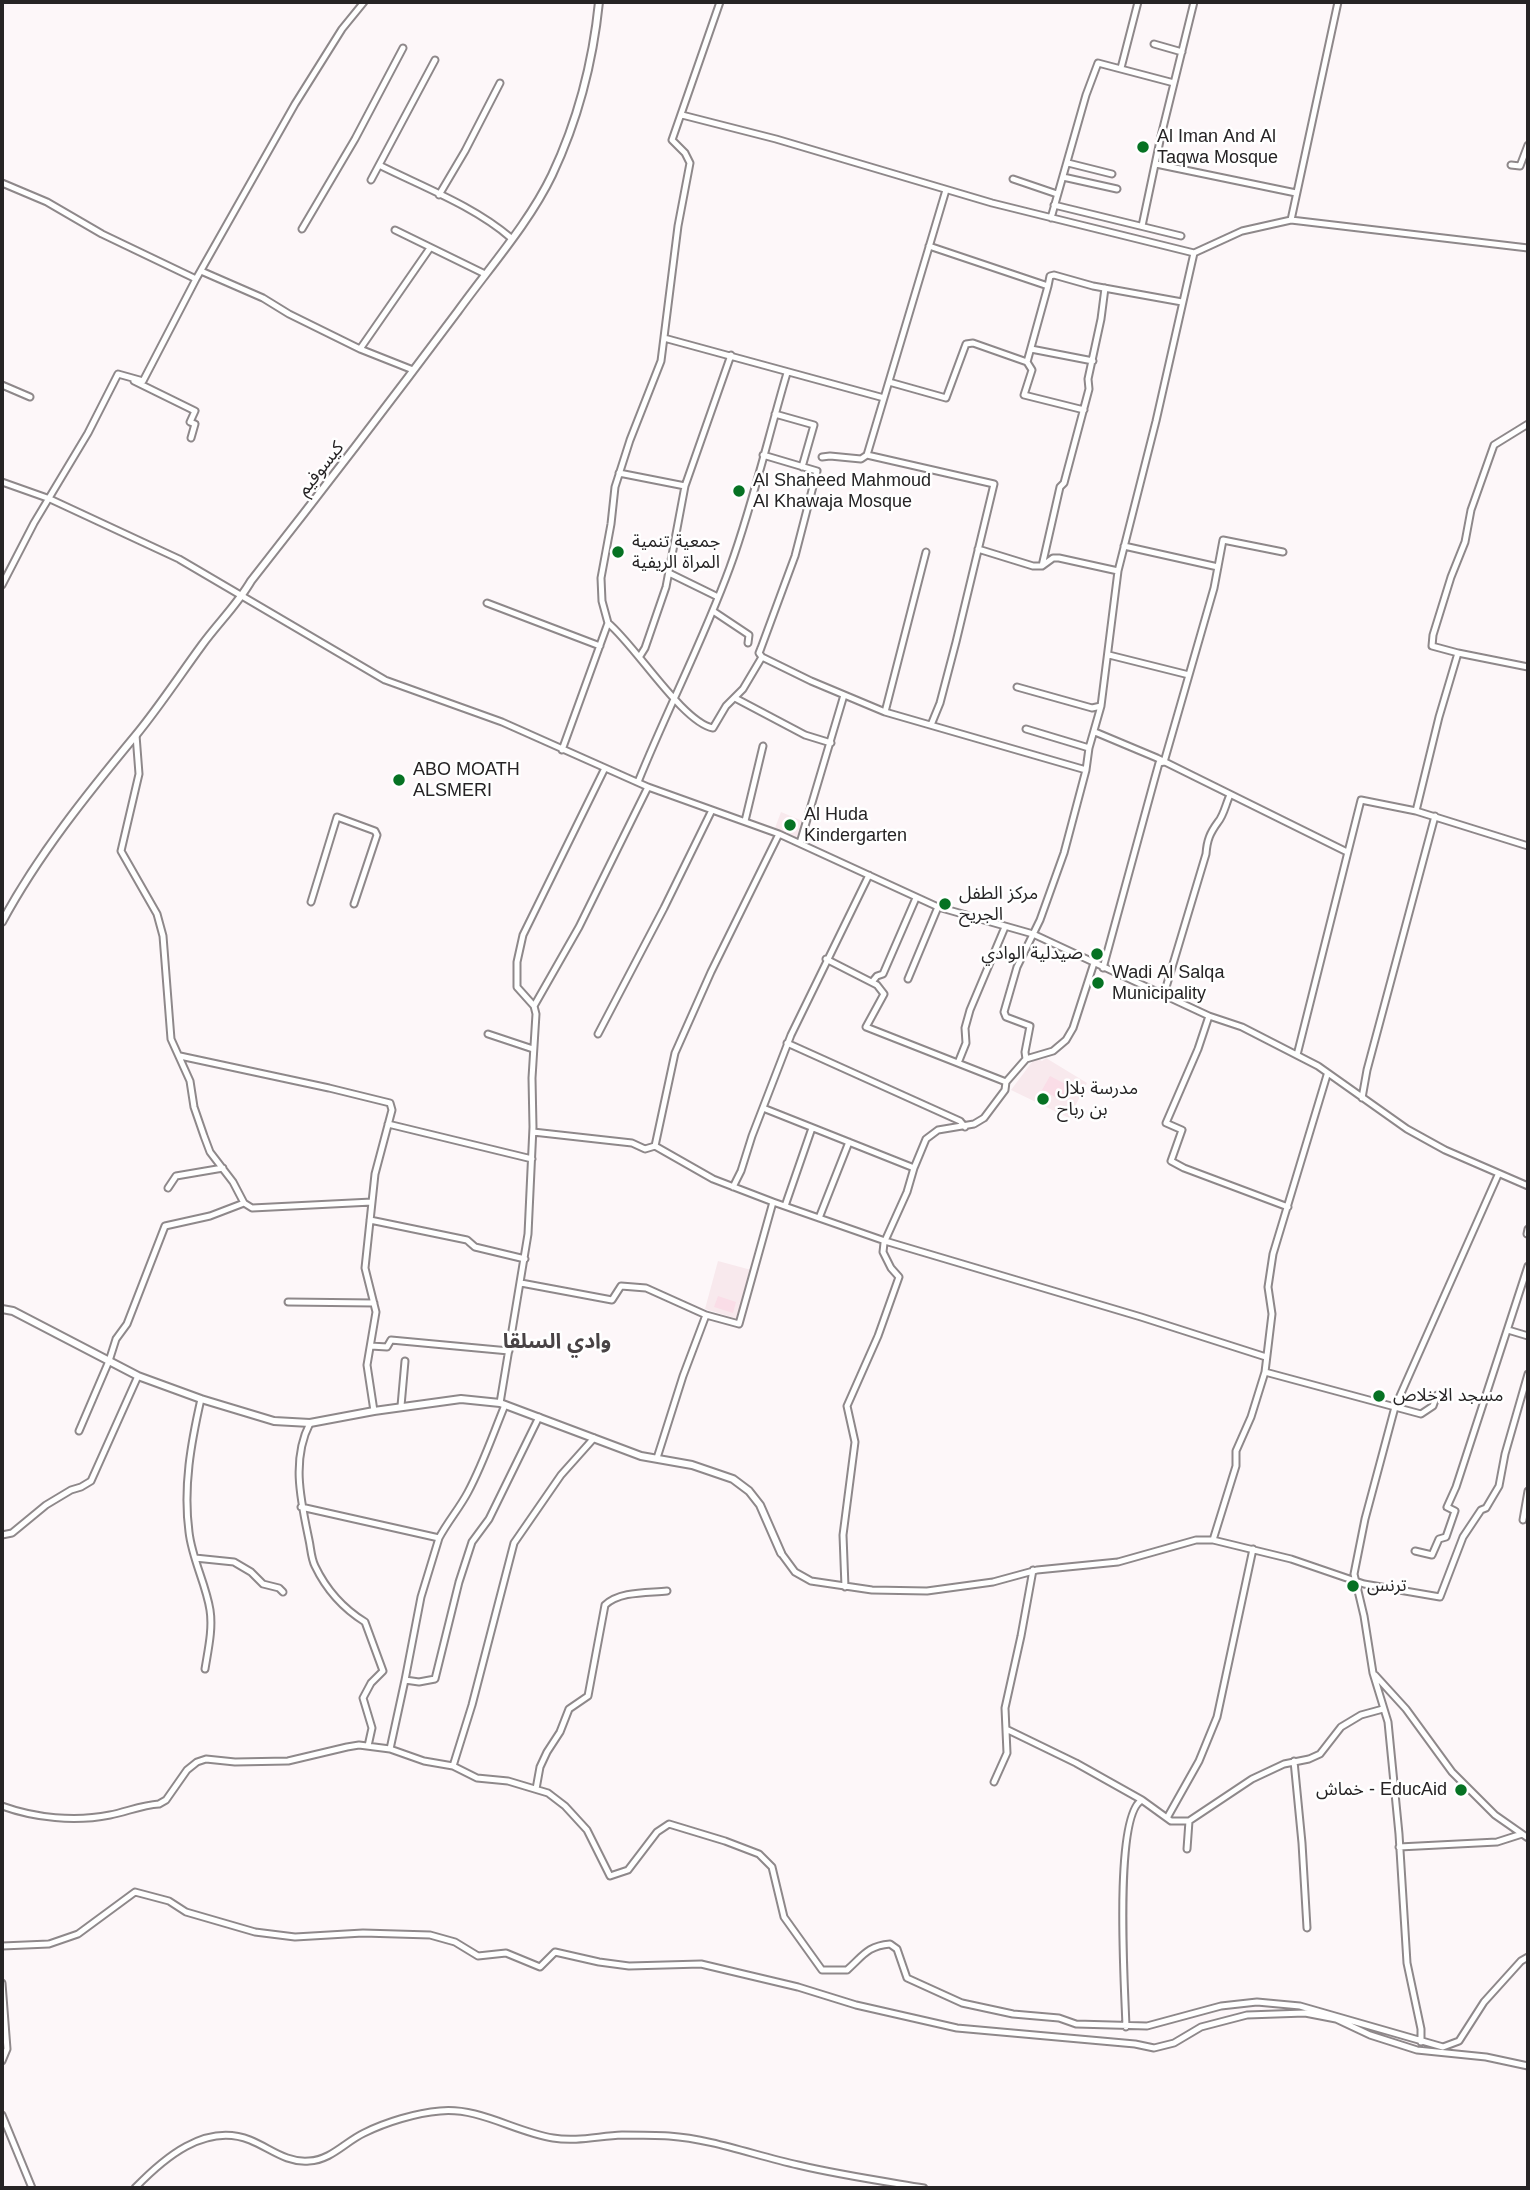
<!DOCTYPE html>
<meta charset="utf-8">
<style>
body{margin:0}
#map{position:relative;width:1530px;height:2190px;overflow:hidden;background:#fdf7f9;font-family:Arial,sans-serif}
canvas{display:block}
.frame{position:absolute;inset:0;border:4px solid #262425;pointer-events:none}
</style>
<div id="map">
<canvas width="1530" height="2190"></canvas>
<div class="frame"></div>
</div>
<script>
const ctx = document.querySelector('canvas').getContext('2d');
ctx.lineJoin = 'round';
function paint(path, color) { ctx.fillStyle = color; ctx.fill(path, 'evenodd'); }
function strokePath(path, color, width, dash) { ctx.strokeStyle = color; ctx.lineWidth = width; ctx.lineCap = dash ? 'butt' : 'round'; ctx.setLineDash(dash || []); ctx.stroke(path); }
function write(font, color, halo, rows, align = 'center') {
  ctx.font = font + ' Arial,"Noto Sans Arabic",sans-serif'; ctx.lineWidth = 5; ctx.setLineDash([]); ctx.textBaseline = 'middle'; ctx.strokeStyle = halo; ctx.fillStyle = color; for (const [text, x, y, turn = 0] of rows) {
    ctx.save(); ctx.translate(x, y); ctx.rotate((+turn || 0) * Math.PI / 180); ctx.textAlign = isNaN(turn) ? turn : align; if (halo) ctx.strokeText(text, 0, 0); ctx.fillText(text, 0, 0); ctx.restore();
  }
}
const built = new Path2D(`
 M781 812 805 822 799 839 775 828Z
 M1035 1058 1042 1061 1046 1058 1087 1083 1069 1118 1011 1090Z
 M718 1261 755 1271 738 1319 705 1309Z`);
const green = new Path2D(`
 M1050 1076 1069 1086 1061 1100 1042 1090Z
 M718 1296 736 1302 733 1313 714 1307Z`);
const minor = new Path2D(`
 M1154 44 1182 52
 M1121 68 1138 2
 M682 115 776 139 992 203 1194 253
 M1068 163 1112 174
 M1156 164 1296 193
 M379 165C423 187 474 206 511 238
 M1511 165 1520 166 1528 145
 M1063 177 1117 189
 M1013 179 1057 194
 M371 180 435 60
 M2 183 47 202 102 234 196 279
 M439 195 465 151 500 83
 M1054 205 1181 236
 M1051 218 1086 95 1098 63 1174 83
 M1291 220 1528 248
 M1142 226 1161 136 1194 2
 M302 229 355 139 403 48
 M395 230 485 274
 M929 246 1048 286 1050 276 1054 275 1093 286 1182 302
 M201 271 263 298 289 314 360 349 413 370
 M1048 286 1027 362 1032 370 1024 395 1084 410
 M664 338 884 398
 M360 349 430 248
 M1031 349 1093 361
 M134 381 195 411 190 422 195 424 191 438
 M889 382 946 398 966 344 973 343 1027 362
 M2 385 30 397
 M775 414 814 425 802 467
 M867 455 994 484 956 642 940 703 931 725
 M822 457 830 456 861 459 867 455 946 190
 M619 473 685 486
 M2 482 50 499 179 559 385 680 502 722 648 787 779 834 938 907 1033 934 1209 1016 1242 1027 1318 1066 1407 1129 1445 1150 1528 1186
 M1124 546 1218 567
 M978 549 1033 566H1042L1053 558H1059L1118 571
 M1042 566 1060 487 1064 483 1089 389 1088 379 1101 319 1105 288
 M669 573 718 597
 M2 585 34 523 88 433 118 374 143 381 196 279 295 104 342 29 364 2
 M487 603 600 646
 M713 611 749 635 748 643
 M608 623C635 645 683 723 713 728L726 706 743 689 762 657 759 653 761 648 795 556 817 471 763 455
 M1458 653 1528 667
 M1109 655 1189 675
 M640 656 645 648 666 587 685 486 731 355
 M762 657 811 681 885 712 1086 770
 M1017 687 1092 708 1101 706
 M735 698 805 735 831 743
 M885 712 926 552
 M1026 729 1089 748
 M1095 732 1157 758 1347 852
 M136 735 139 774 121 851 157 914 163 936 171 1039 190 1081 194 1107 204 1136 210 1152 233 1182 244 1203 252 1208 372 1202
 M562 750 608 623 602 601 601 578 611 524 615 487 630 440 661 361 678 226 690 163 685 153 672 140 720 2
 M638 782C667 710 703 641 730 567 753 504 768 437 787 373
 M1416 811 1528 846
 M745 821 763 746
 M800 843 844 695
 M311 902 337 817 375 831 377 835 354 904
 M826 959 877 985 884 994 866 1027 1006 1082
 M1103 968 1154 781 1159 763 1164 762 1214 588 1223 540 1283 552
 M908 979 938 907
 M872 982 877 976 883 974 916 898
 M1164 994 1206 854C1207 840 1210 833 1218 822 1224 815 1226 803 1230 795
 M534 1006 579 927 648 787
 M1209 1016 1198 1049 1166 1123 1182 1130 1171 1161 1184 1168 1288 1207
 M488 1034 533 1049
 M598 1034 664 908 712 810
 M787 1043 960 1121 965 1127
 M1297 1055 1361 800 1416 811 1439 717 1458 653 1432 646 1433 635 1451 577 1465 542 1471 510 1494 445 1528 424
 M180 1056 329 1088 390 1103 392 1110 375 1174 365 1268 376 1312 367 1365 374 1411
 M1026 1059 1025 1052 1030 1026 1006 1017 1004 1012 1017 967 1040 920 1064 853 1086 770 1089 748 1101 706 1118 571 1156 421 1194 253 1242 231 1291 220 1338 2
 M958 1063 966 1043 965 1028 970 1010 1005 927
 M1362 1098 1367 1070 1435 816
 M763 1108 914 1168
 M388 1124 532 1159
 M533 1132 632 1143 645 1149 655 1146 713 1179 773 1202 739 1324 706 1315 683 1376 657 1458
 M655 1146 675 1053 711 972 779 834
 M733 1187 741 1171 752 1136 791 1035 869 875
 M168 1188 176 1176 223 1168
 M773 1202 885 1241 1141 1317 1266 1357
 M785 1206 812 1128
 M819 1218 849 1142
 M370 1220 467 1240 475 1247 525 1259
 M1527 1234 1528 1229
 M521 1283 612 1300 621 1286 646 1288 706 1315
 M288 1302 374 1303
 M1508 1330 1528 1336
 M371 1346 387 1347 391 1340 509 1351
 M1265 1372 1421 1414 1433 1406 1437 1395
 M201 1399C191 1443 183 1487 189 1532 192 1559 206 1584 210 1610 213 1629 208 1650 205 1669
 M500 1403 528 1234 533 1127 532 1078 536 1014 534 1006 517 987V962L523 935 605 768
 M401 1406 405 1361
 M310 1423C291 1460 301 1501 309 1540 311 1549 311 1558 315 1566 326 1589 344 1609 365 1622L383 1671 371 1683 363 1698 372 1728 368 1746
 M79 1431 109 1361 116 1339 127 1324 165 1226 210 1216 244 1203
 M301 1507 439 1538C448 1521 459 1509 468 1492 483 1464 493 1434 505 1405
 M1523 1520 1528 1491
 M2 1535 12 1533 46 1505 71 1490 81 1487 91 1481 138 1376
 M1213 1540 1236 1466V1451L1251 1417 1265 1372 1272 1314 1268 1287 1273 1254 1327 1075
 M1415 1551 1432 1555 1439 1539 1446 1537 1455 1511 1447 1507 1456 1487 1528 1266
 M781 1553 795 1572 811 1581 872 1590 927 1591 993 1582 1037 1570 1118 1562 1196 1540H1213L1291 1559 1364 1584 1440 1597 1463 1537 1481 1510 1486 1508 1499 1486 1505 1454 1528 1374
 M195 1558 234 1562 251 1572 263 1584 279 1588 283 1592
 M845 1587 843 1535 855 1442 847 1406 878 1336 899 1277 891 1268 883 1252 884 1243 907 1192 914 1168 926 1139 938 1130 974 1124 984 1118 1005 1090 1006 1082 1026 1059 1053 1051 1066 1040 1073 1028 1094 963
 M1375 1675 1406 1709 1452 1772 1495 1815 1528 1838
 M405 1680 421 1597 439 1538
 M1006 1729 1076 1763 1142 1800
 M390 1749 405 1680 419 1682 435 1679 459 1582 472 1542 489 1519 539 1417
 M1294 1761 1302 1843 1307 1928
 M453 1766 472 1705 514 1543 561 1475 594 1438
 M994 1782 1007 1753 1005 1708 1021 1636 1033 1570
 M536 1789 540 1767 547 1752 560 1732 569 1709 588 1696 605 1605C620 1591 647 1593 667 1591
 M2 1806C35 1818 75 1822 110 1815 126 1812 142 1805 159 1804L166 1800 187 1770 197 1762 206 1759 235 1762 288 1761 347 1747 359 1745 390 1749 424 1761 453 1766 477 1778 508 1781 548 1793 565 1806 587 1830 610 1876 628 1870 657 1832 669 1824 725 1841 759 1854 772 1867 784 1917 822 1970H847C863 1956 867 1946 890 1944L897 1949 907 1978 962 2003 1013 2014 1059 2018 1076 2024 1147 2026 1221 2006 1257 2002 1300 2006 1443 2047 1459 2041 1484 2002 1521 1961 1528 1957
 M1167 1818 1199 1761 1217 1717 1253 1549
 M1399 1847 1497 1842 1522 1834
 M1187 1849 1189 1821
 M2 1946 49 1944 78 1934 135 1892 169 1901 186 1912 255 1932 295 1937 363 1933 430 1935 455 1942 478 1956 506 1953 540 1967 555 1952 599 1962 629 1966 701 1964 798 1987 856 2005 957 2028 1135 2044 1154 2048 1174 2043 1201 2027 1247 2015 1305 2013 1336 2019 1370 2035 1417 2050 1486 2057 1528 2066
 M2 1983 7 2049 2 2061
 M1126 2027C1125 1991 1113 1815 1142 1800L1171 1821H1189L1252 1779 1284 1764 1309 1759 1320 1754 1341 1727 1361 1715 1383 1709
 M1421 2042V2029L1407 1963 1399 1834 1388 1722 1373 1673 1364 1616 1354 1574 1365 1519 1395 1407 1498 1175
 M2 2115 32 2188
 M135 2188C163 2159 205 2122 250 2140 270 2148 286 2163 309 2161 331 2160 345 2142 364 2133 386 2122 416 2113 440 2111 479 2107 515 2132 553 2138 576 2142 599 2136 622 2135 637 2135 654 2135 669 2136 713 2139 756 2156 798 2165 840 2175 882 2181 924 2188`);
const tertiary = new Path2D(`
 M2 922C38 855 87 794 136 735 159 707 180 675 202 645 218 623 237 605 251 581 321 492 390 402 458 311 489 268 529 223 552 175 577 122 593 61 599 2
 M2 1309 13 1311 138 1376 201 1399 274 1421 310 1423 374 1411 461 1399 500 1403 641 1456 692 1465 733 1479 749 1491 760 1505 781 1553`);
const markers = [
 [1143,147,7,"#067223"],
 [739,491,7,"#067223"],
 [618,552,7,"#067223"],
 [399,780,7,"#067223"],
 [790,825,7,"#067223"],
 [945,904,7,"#067223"],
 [1097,954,7,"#067223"],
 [1098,983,7,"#067223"],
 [1043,1099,7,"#067223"],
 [1379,1396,7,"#067223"],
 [1353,1586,7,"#067223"],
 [1461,1790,7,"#067223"]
];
const poiNames = [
 ["Al Iman And Al",1157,137],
 ["Taqwa Mosque",1157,158],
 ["Al Shaheed Mahmoud",753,481],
 ["Al Khawaja Mosque",753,502],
 ["جمعية تنمية",632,542],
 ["المراة الريفية",632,563],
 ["ABO MOATH",413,770],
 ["ALSMERI",413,791],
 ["Al Huda",804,815],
 ["Kindergarten",804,836],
 ["مركز الطفل",959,894],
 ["الجريح",959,915],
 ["صيدلية الوادي",1083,954,"right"],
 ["Wadi Al Salqa",1112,973],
 ["Municipality",1112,994],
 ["مدرسة بلال",1057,1089],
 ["بن رباح",1057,1110],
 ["مسجد الاخلاص",1393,1396],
 ["ترنس",1367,1586],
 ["خماش - EducAid",1447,1790,"right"]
];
const streetNames = [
 ["كيسوفيم",321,469,-52]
];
const quarterNames = [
 ["وادي السلقا",557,1342]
];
paint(built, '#f8e9ed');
paint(green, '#fadde7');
strokePath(minor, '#8e888a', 9);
strokePath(tertiary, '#8e888a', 10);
strokePath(minor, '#fff', 5);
strokePath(tertiary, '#fff', 6);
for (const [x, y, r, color] of markers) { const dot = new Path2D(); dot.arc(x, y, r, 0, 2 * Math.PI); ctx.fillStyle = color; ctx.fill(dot); strokePath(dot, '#fff', 2.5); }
write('18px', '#262425', '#fff', poiNames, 'left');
write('18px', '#262425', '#fff', streetNames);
write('bold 21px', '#484345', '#fff', quarterNames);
</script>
